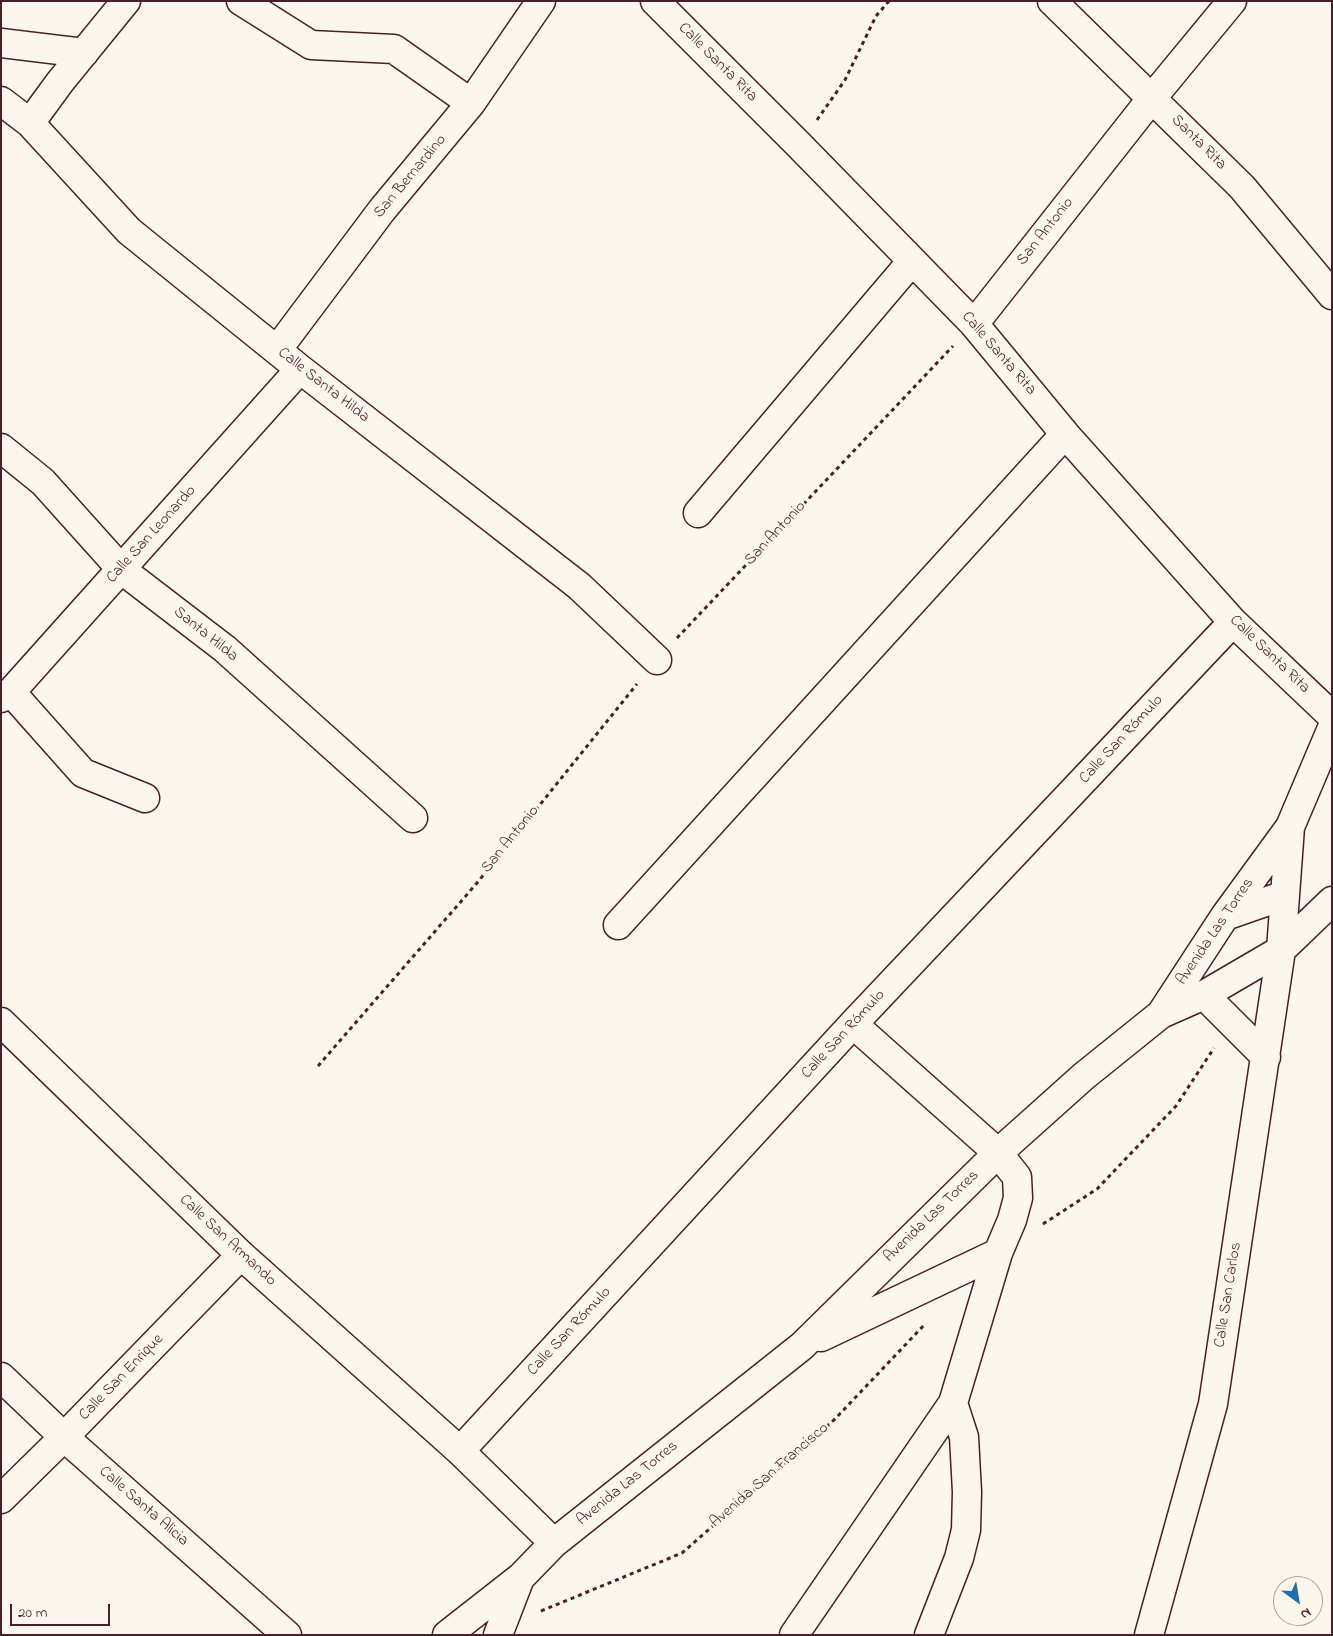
<!DOCTYPE html>
<meta charset="utf-8">
<style>
body{margin:0}
#map{position:relative;width:1333px;height:1636px;overflow:hidden;background:#fbf7ec;font-family:"Indie Flower",sans-serif}
canvas{display:block}
.frame{position:absolute;inset:0;border:2px solid #4a1f2b;pointer-events:none}
.north{position:absolute;left:1273px;top:1576px;width:50px;height:50px;box-sizing:border-box;background:#fbf7ec;border:1px solid #b4a19f;border-radius:50%;rotate:148deg;font-size:14px;font-weight:700;line-height:20px;text-align:center;color:#4a1f2b}
.north::after{content:'';display:block;margin:auto;width:18px;height:22px;background:#1f6fb2;clip-path:polygon(50% 0,100% 100%,50% 72%,0 100%)}
.scale{position:absolute;left:10px;top:1604px;width:100px;height:22px;box-sizing:border-box;border:2px solid #4a1f2b;border-top:0;padding-left:6px;font-size:15px;line-height:18px;white-space:nowrap;color:#4a1f2b;-webkit-text-stroke:4px #fbf7ec;paint-order:stroke}
</style>
<div id="map">
<canvas width="1333" height="1636"></canvas>
<div class="frame"></div>
<div class="north">N</div>
<div class="scale">20 m</div>
</div>
<script>
const ctx = document.querySelector('canvas').getContext('2d');
ctx.lineJoin = 'round';
function strokePath(path, color, width, dash) { ctx.strokeStyle = color; ctx.lineWidth = width; ctx.lineCap = dash ? 'butt' : 'round'; ctx.setLineDash(dash || []); ctx.stroke(path); }
function write(font, color, halo, rows, align = 'center') {
  ctx.font = font + ' "Indie Flower",sans-serif'; ctx.lineWidth = 4.5; ctx.setLineDash([]); ctx.textBaseline = 'middle'; ctx.strokeStyle = halo; ctx.fillStyle = color; for (const [text, x, y, turn = 0] of rows) {
    ctx.save(); ctx.translate(x, y); ctx.rotate((+turn || 0) * Math.PI / 180); ctx.textAlign = isNaN(turn) ? turn : align; if (halo) ctx.strokeText(text, 0, 0); ctx.fillText(text, 0, 0); ctx.restore();
  }
}
const path = new Path2D(`
 M817 120 845 80 876 16 889 1
 M677 638 953 346
 M318 1066 477 883 637 684
 M1043 1224 1097 1189 1176 1106 1214 1048
 M541 1611 682 1553 835 1419 926 1323`);
const street = new Path2D(`
 M241 1 311 45 394 49 471 103
 M655 1 799 145 974 324 1065 434 1233 622 1332 716
 M1052 1 1242 187 1332 295
 M1 43 84 53
 M1 101 30 123 129 231 300 369 579 586 657 660
 M30 123 60 82 126 1
 M974 324 1152 98 1232 1
 M277 350 382 210 471 103 541 1
 M1 448 43 482 122 570 225 649 413 818
 M698 513 912 261
 M11 692 83 773 145 798
 M1 698 11 692 300 369
 M1225 916 1285 895
 M618 925 1065 434
 M1204 995 1266 1057
 M1161 1014 1204 995 1281 950 1332 901
 M1 1022 241 1255 460 1451 554 1543
 M821 1337 998 1253
 M1 1377 64 1437 287 1635
 M460 1451 853 1024 1233 622
 M1 1499 64 1437 241 1255
 M447 1635 521 1577 554 1543 802 1346 998 1153 1084 1076 1161 1014 1225 916 1290 827 1332 728
 M498 1635 520 1578
 M794 1635 953 1403 998 1253 1012 1220 1018 1198 1017 1177 998 1153 853 1024
 M929 1635 959 1558 966 1530 967 1492 964 1437 953 1403
 M1149 1635 1213 1404 1281 950 1290 827`);
const streetNames = [
 ["Calle Santa Rita",717,63,45],
 ["Santa Rita",1198,143,45],
 ["San Bernardino",411,177,-50],
 ["San Antonio",1046,232,-52],
 ["Calle Santa Rita",998,354,49],
 ["Calle Santa Hilda",323,386,38],
 ["San Antonio",776,534,-47],
 ["Calle San Leonardo",152,535,-48],
 ["Santa Hilda",205,635,39],
 ["Calle Santa Rita",1269,655,44],
 ["Calle San Rómulo",1122,740,-47],
 ["San Antonio",511,840,-51],
 ["Avenida Las Torres",1216,932,-56],
 ["Calle San Rómulo",844,1035,-47],
 ["Avenida Las Torres",932,1217,-44],
 ["Calle San Armando",227,1241,43],
 ["Calle San Carlos",1229,1295,-81],
 ["Calle San Rómulo",570,1332,-47],
 ["Calle San Enrique",122,1378,-46],
 ["Avenida San Francisco",770,1476,-41],
 ["Avenida Las Torres",628,1484,-39],
 ["Calle Santa Alicia",143,1507,41]
];
strokePath(street, '#4a1f2b', 31);
strokePath(path, '#4a1f2b', 3, [4, 4]);
strokePath(street, '#fbf7ec', 28);
write('16px', '#4a1f2b', '#fbf7ec', streetNames);
</script>
